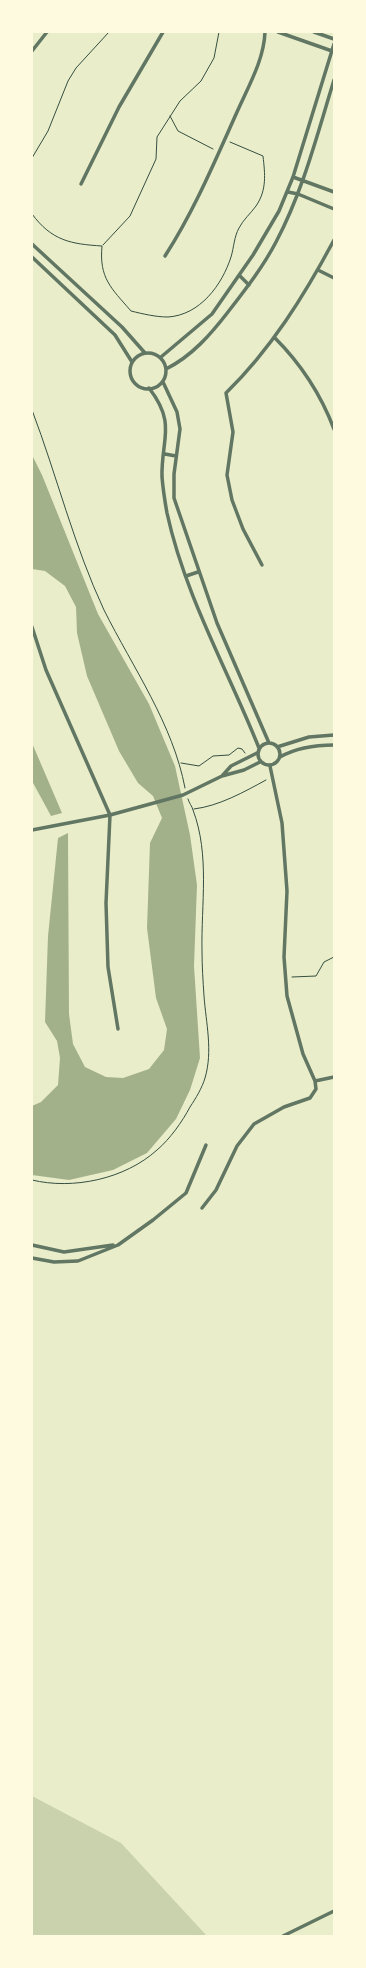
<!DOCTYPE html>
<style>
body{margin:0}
#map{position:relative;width:366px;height:1968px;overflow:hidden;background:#e9edc9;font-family:Cabin,sans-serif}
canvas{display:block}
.frame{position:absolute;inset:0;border:33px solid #fefae0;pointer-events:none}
</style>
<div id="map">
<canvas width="366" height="1968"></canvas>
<div class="frame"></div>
</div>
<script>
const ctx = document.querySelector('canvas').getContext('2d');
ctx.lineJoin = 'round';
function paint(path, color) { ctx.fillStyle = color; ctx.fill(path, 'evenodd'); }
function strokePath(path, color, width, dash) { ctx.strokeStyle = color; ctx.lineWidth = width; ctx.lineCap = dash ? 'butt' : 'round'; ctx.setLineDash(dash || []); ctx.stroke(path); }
const green = new Path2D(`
 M32 1796 121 1843 207 1936H32Z`);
const water = new Path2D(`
 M32 455 42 475 98 614 149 704 175 766 190 835 197 885 194 966 200 1058 190 1090 176 1119 147 1153 113 1170 69 1180 32 1175V1106L41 1102 58 1085 60 1058 57 1041 45 1022 48 936 58 838 68 833 69 1014 73 1044 85 1067 106 1077 123 1078 149 1069 164 1050 167 1029 156 998 147 928 150 843 162 818 153 796 138 783 119 751 87 676 77 633 76 607 65 586 45 571 32 569Z
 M32 743 62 813 51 816 32 781Z`);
const path = new Path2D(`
 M170 116 178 131 213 149
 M32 158 48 131 68 81 76 68 109 32
 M32 214C52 241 71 244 102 246 99 278 111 288 131 311 143 314 156 317 168 317 200 315 222 285 231 257 234 247 234 237 239 228 243 220 251 213 256 206 267 190 265 174 263 156L230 142
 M103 245 130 216 156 159 157 137 180 101 201 81 214 58 219 32
 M32 410C57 476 74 546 104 610 133 668 173 724 185 788
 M181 763 199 766 213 756 229 755 238 748 242 749 245 753
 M194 809C219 806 244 792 266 780
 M292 977 316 976 324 962 334 957
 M32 1180C73 1190 125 1179 157 1150 170 1139 182 1122 190 1107 196 1098 202 1088 205 1078 213 1051 206 1023 204 996 203 981 202 966 202 951 201 904 210 855 193 810 192 806 189 803 188 799`);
const minor = new Path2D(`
 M278 32 332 51
 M314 32 334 39
 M32 51 47 32
 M293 177 334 192
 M81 184 119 107 163 32
 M288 192 298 194 334 209
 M32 244 122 327 145 353
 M165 256C194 211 215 161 237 112 248 87 264 60 265 32
 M32 257 115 335 132 362
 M318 270 334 278
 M239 275 249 285
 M275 338C300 363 321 395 334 429
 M130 371a18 18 0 1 1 36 0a18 18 0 1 1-36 0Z
 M161 357 212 314 253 255 279 211 293 177 334 44
 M166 369C192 356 211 334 228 312 245 290 263 267 276 242 303 191 317 135 334 80
 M163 382 177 412 180 429 174 474V498L217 623 269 743
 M149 388C177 424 161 439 162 477 163 489 165 502 167 513 185 596 228 670 259 748
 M165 454 176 456
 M262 565 243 529 232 500 227 475 233 432 226 393C271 349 304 296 334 240
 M186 576 198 572
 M32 627 46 670 110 815 106 903 108 967 118 1029
 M258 754a11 11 0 1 1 22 0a11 11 0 1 1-22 0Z
 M277 747 309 737 334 735
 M280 757C296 748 316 745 334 745
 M222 776 231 766 257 753
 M32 830 110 815 183 795 222 776 244 770 260 762
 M315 1081 334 1077
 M202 1208 216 1190 237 1146 254 1124 284 1107 310 1098 316 1089 315 1081 303 1054 287 996 284 957 287 891 282 823 270 766
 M32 1245 64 1252 113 1245
 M32 1258 54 1262 78 1261 118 1245 153 1220 186 1193 206 1145
 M283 1936 334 1911`);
paint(green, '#cad2ad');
paint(water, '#a3b18a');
strokePath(path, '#344e41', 1);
strokePath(minor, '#617663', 3.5);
</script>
